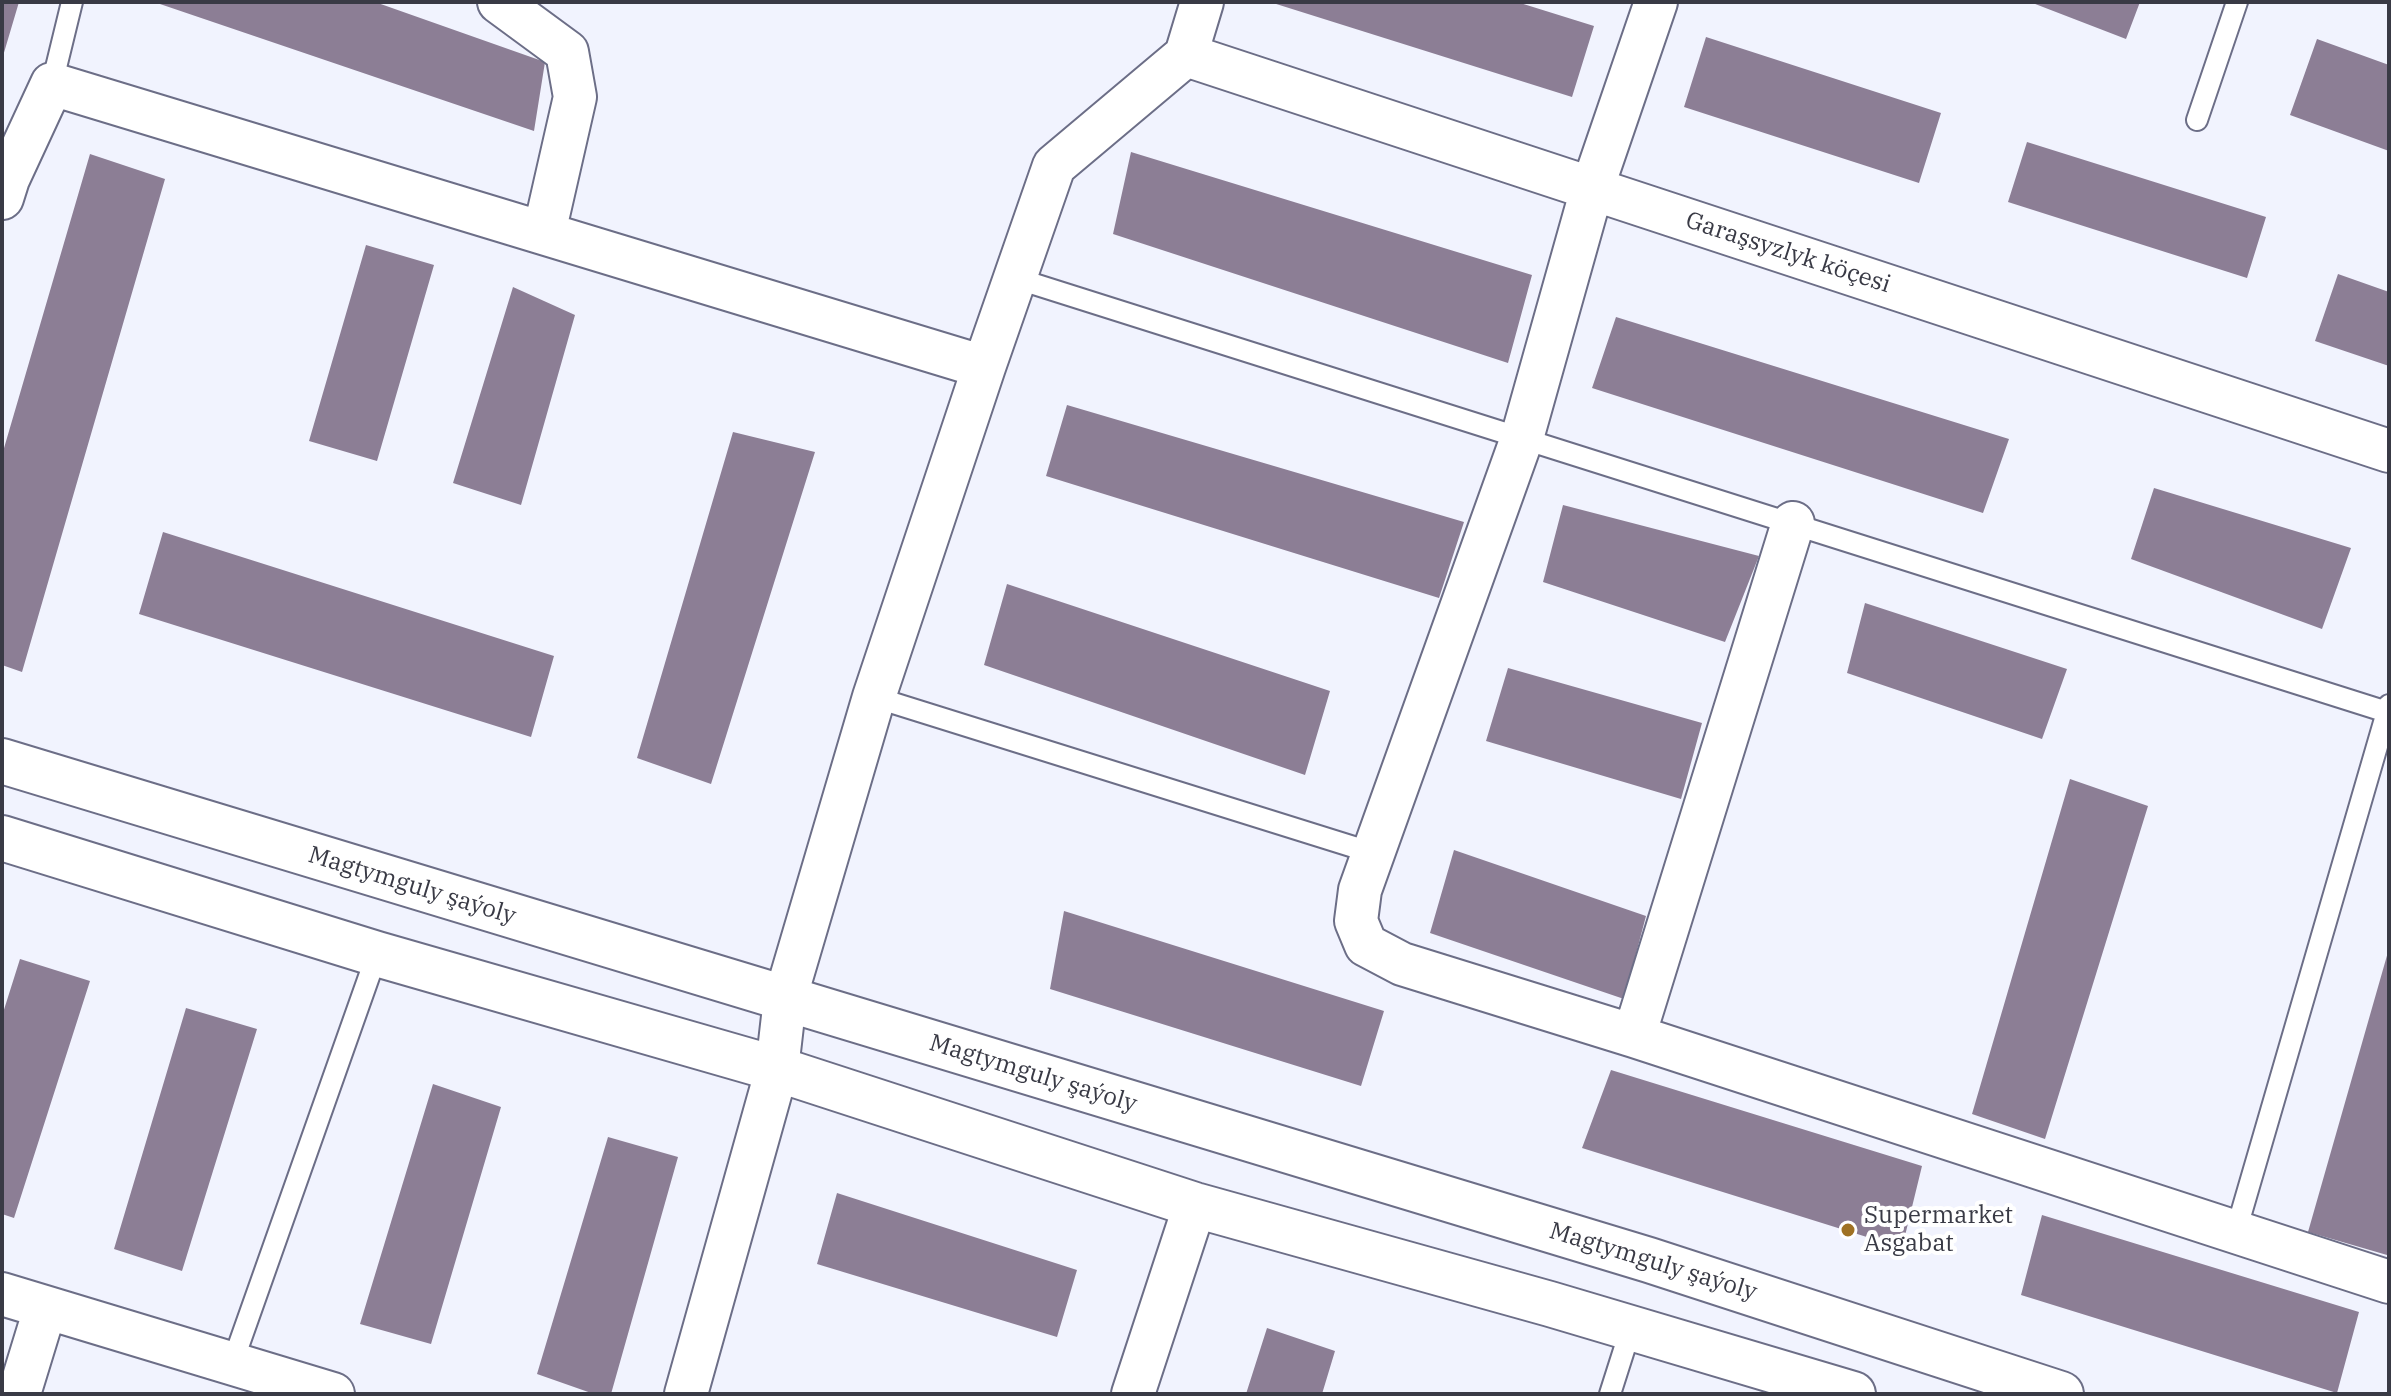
<!DOCTYPE html>
<meta charset="utf-8">
<style>
body{margin:0}
#map{position:relative;width:2391px;height:1396px;overflow:hidden;background:#f1f3fe;font-family:"IBM Plex Serif",serif}
canvas{display:block}
.frame{position:absolute;inset:0;border:4px solid #393a45;pointer-events:none}
</style>
<div id="map">
<canvas width="2391" height="1396"></canvas>
<div class="frame"></div>
</div>
<script>
const ctx = document.querySelector('canvas').getContext('2d');
ctx.lineJoin = 'round';
function paint(path, color) { ctx.fillStyle = color; ctx.fill(path, 'evenodd'); }
function strokePath(path, color, width, dash) { ctx.strokeStyle = color; ctx.lineWidth = width; ctx.lineCap = dash ? 'butt' : 'round'; ctx.setLineDash(dash || []); ctx.stroke(path); }
function write(font, color, halo, rows, align = 'center') {
  ctx.font = font + ' "IBM Plex Serif",serif'; ctx.lineWidth = 8; ctx.setLineDash([]); ctx.textBaseline = 'middle'; ctx.strokeStyle = halo; ctx.fillStyle = color; for (const [text, x, y, turn = 0] of rows) {
    ctx.save(); ctx.translate(x, y); ctx.rotate((+turn || 0) * Math.PI / 180); ctx.textAlign = isNaN(turn) ? turn : align; if (halo) ctx.strokeText(text, 0, 0); ctx.fillText(text, 0, 0); ctx.restore();
  }
}
const building = new Path2D(`
 M2 2H19L3 56H2Z
 M375 2 545 62 534 131 157 3Z
 M1517 2 1594 26 1572 97 1273 3Z
 M2030 2H2140L2126 39Z
 M1706 37 1941 113 1919 183 1684 107Z
 M2317 39 2389 65V151L2290 115Z
 M2027 142 2266 217 2247 278 2008 202Z
 M1131 152 1532 275 1508 363 1113 234Z
 M90 154 165 179 22 672 2 665V455Z
 M366 245 434 265 377 461 309 441Z
 M2338 274 2389 292V366L2315 341Z
 M513 287 575 315 521 505 453 483Z
 M1616 317 2009 439 1983 513 1592 388Z
 M1067 405 1464 522 1439 598 1046 476Z
 M733 432 815 452 711 784 637 758Z
 M2154 488 2351 548 2322 629 2131 559Z
 M1563 505 1759 556 1725 642 1543 582Z
 M163 532 554 656 531 737 139 614Z
 M1007 584 1330 691 1305 775 984 665Z
 M1865 603 2067 669 2042 739 1847 673Z
 M1508 668 1702 723 1681 799 1486 741Z
 M2070 779 2148 806 2045 1139 1972 1114Z
 M1454 850 1646 916 1624 999 1430 933Z
 M1064 911 1384 1011 1361 1086 1050 989Z
 M2388 952 2389 1247 2387 1255 2308 1232Z
 M20 959 90 981 14 1218 2 1214V1016Z
 M186 1008 257 1029 182 1271 114 1249Z
 M1611 1070 1922 1166 1902 1248 1582 1148Z
 M433 1084 501 1107 431 1344 360 1324Z
 M608 1137 678 1157 611 1394H594L537 1374Z
 M837 1193 1077 1270 1057 1337 817 1264Z
 M2042 1215 2359 1312 2337 1393 2021 1295Z
 M1267 1328 1335 1351 1322 1394H1246Z`);
const service = new Path2D(`
 M52 84 72 2
 M2197 120 2237 2
 M1015 278 2387 712
 M874 697 1373 853
 M2236 1231 2389 705
 M232 1364 377 954
 M1610 1394 1631 1328`);
const minor = new Path2D(`
 M499 2 567 52 575 97 544 233
 M1656 2 1592 189 1522 438 1360 890 1356 921 1366 945 1402 964 1634 1036 2389 1282
 M1186 55 2389 451
 M2 198 8 179 52 84 984 367
 M1634 1036 1793 523
 M2 1294 333 1394
 M19 1394 45 1309
 M686 1394 777 1069 785 999 874 697 984 367 1054 166 1186 55 1202 2
 M1133 1394 1195 1205`);
const tertiary = new Path2D(`
 M2 761 1649 1260 2061 1394
 M2 838 377 954 777 1069 1195 1205 1550 1304 1853 1394`);
const markers = [
 [1848,1230,8,"#9f7123"]
];
const streetNames = [
 ["Garaşsyzlyk köçesi",1788,253,18],
 ["Magtymguly şaýoly",412,886,17],
 ["Magtymguly şaýoly",1033,1074,17],
 ["Magtymguly şaýoly",1653,1262,17]
];
const poiNames = [
 ["Supermarket",1864,1216],
 ["Asgabat",1864,1244]
];
paint(building, '#8c7e95');
strokePath(service, '#6c6e87', 24);
strokePath(minor, '#6c6e87', 46);
strokePath(tertiary, '#6c6e87', 48);
strokePath(service, '#fff', 20);
strokePath(minor, '#fff', 42);
strokePath(tertiary, '#fff', 44);
for (const [x, y, r, color] of markers) { const dot = new Path2D(); dot.arc(x, y, r, 0, 2 * Math.PI); ctx.fillStyle = color; ctx.fill(dot); strokePath(dot, '#fff', 3); }
write('24px', '#393a45', '#fff', streetNames);
write('24px', '#393a45', '#fff', poiNames, 'left');
</script>
